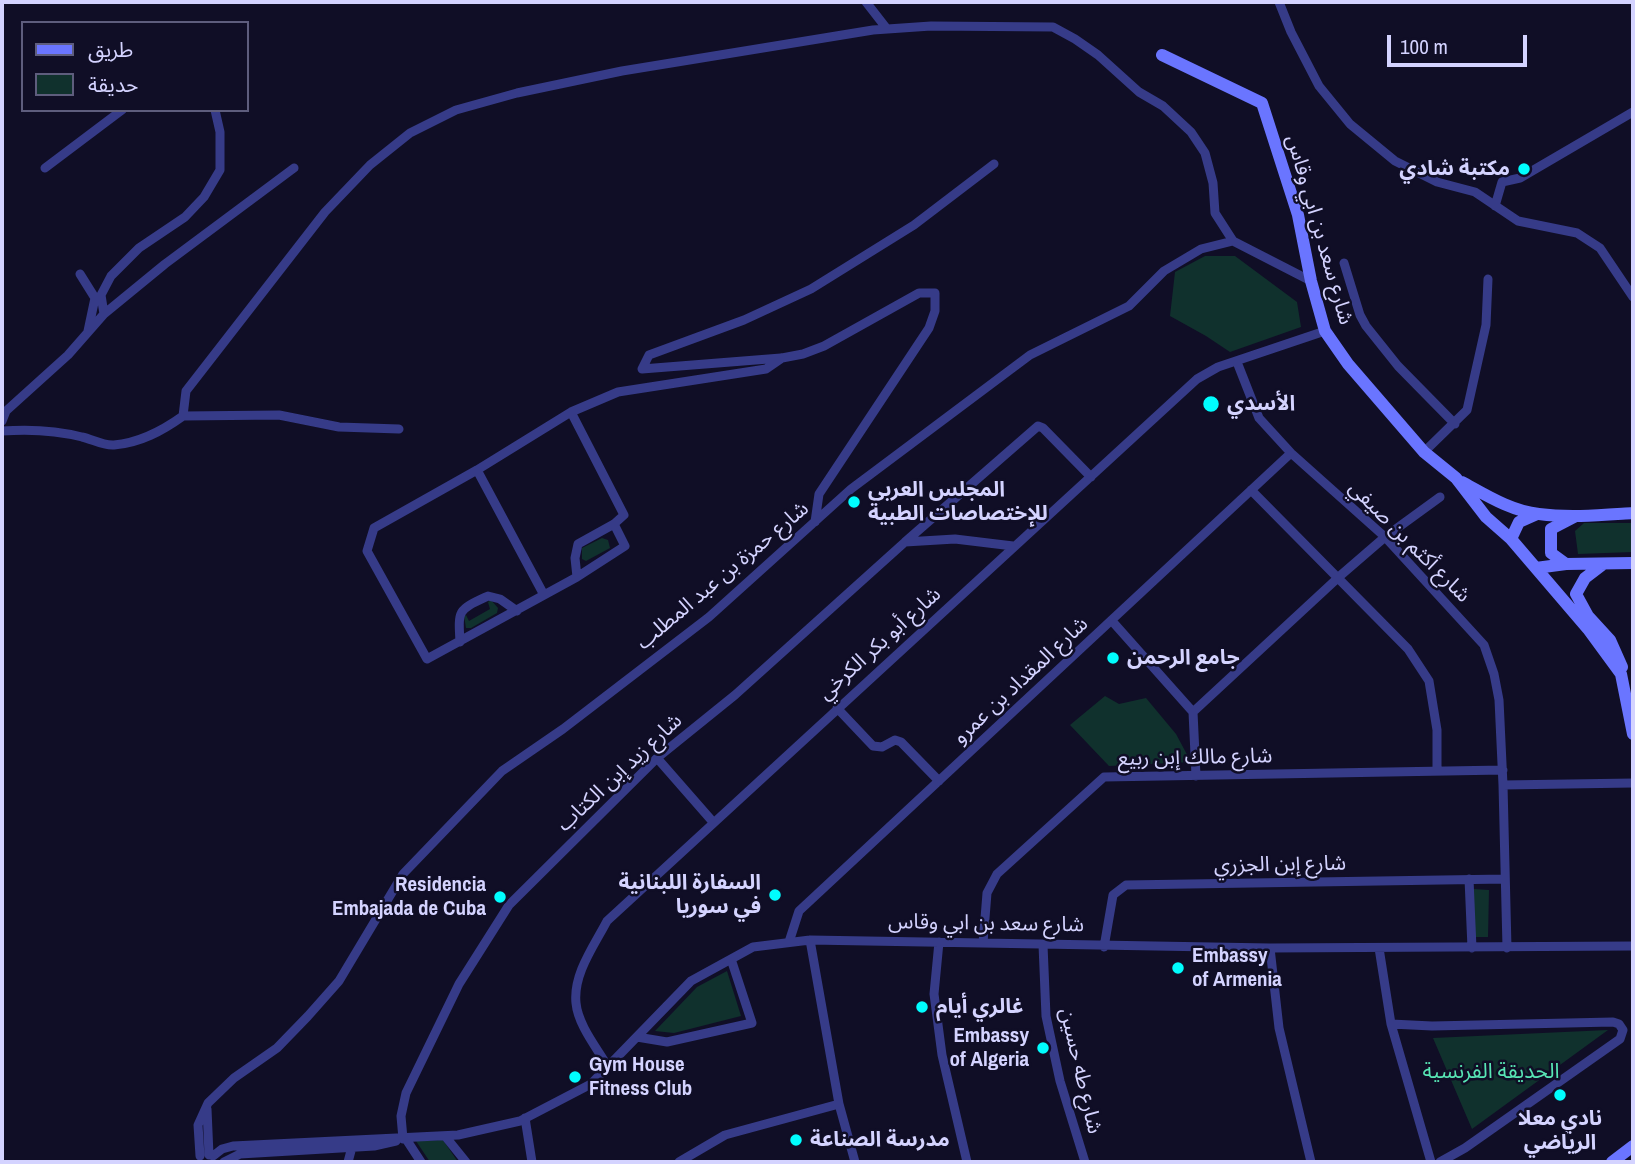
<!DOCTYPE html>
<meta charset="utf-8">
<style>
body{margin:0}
#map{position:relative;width:1635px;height:1164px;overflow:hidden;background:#100e26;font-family:"Archivo Narrow","Noto Sans Arabic",sans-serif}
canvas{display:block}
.frame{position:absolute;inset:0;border:4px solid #d4d3ff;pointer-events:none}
.legend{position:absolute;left:21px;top:21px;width:228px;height:91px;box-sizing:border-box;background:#100e26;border:2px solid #5e5d7d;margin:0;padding:9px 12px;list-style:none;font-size:21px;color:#d4d3ff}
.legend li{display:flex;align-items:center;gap:14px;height:35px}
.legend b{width:35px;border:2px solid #5e5d7d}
.scale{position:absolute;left:1387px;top:35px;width:140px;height:32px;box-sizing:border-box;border:4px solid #d4d3ff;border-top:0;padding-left:9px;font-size:21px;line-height:24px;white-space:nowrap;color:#d4d3ff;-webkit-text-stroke:5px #100e26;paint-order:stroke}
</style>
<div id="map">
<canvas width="1635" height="1164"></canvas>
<div class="frame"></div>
<ul class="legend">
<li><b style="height:9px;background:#6a75ff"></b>طريق</li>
<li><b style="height:19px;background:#10312d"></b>حديقة</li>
</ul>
<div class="scale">100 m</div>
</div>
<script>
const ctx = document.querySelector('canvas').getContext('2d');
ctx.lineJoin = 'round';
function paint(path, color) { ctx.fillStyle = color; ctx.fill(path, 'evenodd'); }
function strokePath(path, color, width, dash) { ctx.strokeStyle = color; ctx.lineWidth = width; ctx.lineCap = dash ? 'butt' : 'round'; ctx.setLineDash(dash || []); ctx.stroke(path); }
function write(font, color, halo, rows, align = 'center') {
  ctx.font = font + ' "Archivo Narrow","Noto Sans Arabic",sans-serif'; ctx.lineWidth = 5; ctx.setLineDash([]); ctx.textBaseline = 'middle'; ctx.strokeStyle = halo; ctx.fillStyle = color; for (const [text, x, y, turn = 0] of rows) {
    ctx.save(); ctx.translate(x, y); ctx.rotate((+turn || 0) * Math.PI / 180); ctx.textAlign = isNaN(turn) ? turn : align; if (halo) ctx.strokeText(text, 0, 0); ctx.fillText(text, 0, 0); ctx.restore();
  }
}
const green = new Path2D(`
 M1205 256H1235L1297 302 1301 327 1230 352 1206 336 1170 316 1175 272Z
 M1584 523H1633V552L1578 554 1575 531Z
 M602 538 608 540 610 548 586 561 582 559V548Z
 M491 600 498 608 497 613 471 628H466L464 616 466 615 469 621 490 609 488 602Z
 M1105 696 1119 704 1146 698 1176 734 1191 762 1109 766 1070 725Z
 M1473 889 1489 890 1488 937H1474Z
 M727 971 741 1016 674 1033 655 1031 697 987Z
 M1608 1030 1472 1129 1433 1038Z
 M443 1140 458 1162H430L416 1141Z`);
const street = new Path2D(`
 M866 2 887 29
 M1279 2 1291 32 1319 86 1350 124 1395 161 1437 182 1475 192 1518 221 1577 233 1600 248 1633 297
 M45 168 122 110
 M1495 206 1502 182 1520 178 1633 112
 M1344 263 1360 315 1366 326 1398 366 1455 424
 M80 274 95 298 88 331
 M104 314 101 295 111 276 139 248 185 217 204 197 220 170V132L215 110
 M781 358 642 369 649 355 744 320 811 289 914 225 994 164
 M1237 362 1259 418 1291 453 1385 537 1484 645 1494 674 1499 700 1503 785 1507 948
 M571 412 624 515 614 524 578 544 575 558 577 577
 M183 416 279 415 339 427 399 429
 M2 421 6 411 68 355 104 314 165 264 294 168
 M2 431C29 429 55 430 82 437 92 439 103 446 114 445 140 443 162 431 183 416L186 391 325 212 370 165 410 133 456 110 517 93 622 71 873 30 931 26 1053 27 1075 39 1098 55 1139 92 1163 106 1191 132 1205 153 1213 183 1215 213 1233 241
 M1424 452 1467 410 1486 325 1488 279
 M477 470 544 595
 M1251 490 1408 649 1429 681 1437 730V770
 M614 524 625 546 577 577 427 659 367 551 374 528 477 470 571 412 618 392 766 369 782 358 803 354 824 346 919 293H935V311L929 328 819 494 815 522
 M905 542 1038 426 1043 428 1091 477
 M1112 621 1193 712 1196 776
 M460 642C458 609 458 610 488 596L500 599 517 611
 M837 708 873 746 882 747 895 740 901 742 939 781
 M1193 712 1341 575 1385 537 1440 497
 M657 758 713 822
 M1503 785 1633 783
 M1469 879 1472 948
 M810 940 839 1104 855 1162
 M789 942 799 911 1291 453
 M939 942 934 994 942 1055 967 1162
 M983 943 987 893 997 874 1104 777 1503 770
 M1043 945 1046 1016 1060 1081 1085 1162
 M1104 947 1113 895 1126 885 1505 879
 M1270 948 1279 1028 1311 1162
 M1379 948 1391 1024 1431 1162
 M1391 1024 1432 1026 1613 1022 1619 1024 1623 1030 1620 1039 1465 1148 1440 1162
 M637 1037 667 1042 752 1023 731 959
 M608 1067C597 1048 578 1025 576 1003 573 974 594 946 607 921L1197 379 1218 367 1325 331
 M207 1109 209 1155
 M525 1118 532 1162
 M445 1136 466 1162
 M403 1139 401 1116 406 1093 459 984 509 905 657 758 735 695 905 542 955 539 1013 546
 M406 1139 421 1162
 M200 1156 198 1125 208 1103 234 1078 277 1048 308 1016 339 981 403 874 502 771 563 729 709 617 851 489 1030 355 1129 306 1164 271 1201 249 1233 241 1311 281
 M213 1156 222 1149 233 1146 458 1135 520 1121 591 1084 691 981 753 947 810 940 1270 948 1633 946
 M224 1162 240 1154 374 1146 396 1141
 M348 1162 352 1147
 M679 1162 725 1135 839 1104`);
const secondary = new Path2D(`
 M1162 55 1262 103 1298 215 1311 281 1325 331 1348 364 1424 452 1456 478 1486 517 1511 539 1588 629 1621 674 1633 734
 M1462 482C1486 495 1511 511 1539 514 1570 518 1602 515 1633 513
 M1511 539 1519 522 1537 514
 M1566 564 1551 553V529L1576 516
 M1602 565 1585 578 1576 594 1588 616 1610 640 1622 667
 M1536 568 1566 564 1633 563
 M1612 1162 1633 1146`);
const markers = [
 [1524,169,7,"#00fdfe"],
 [1211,404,9,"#00fdfe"],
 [854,502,7,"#00fdfe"],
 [1113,658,7,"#00fdfe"],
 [775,895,7,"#00fdfe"],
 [500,897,7,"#00fdfe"],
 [1178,968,7,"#00fdfe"],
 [922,1007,7,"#00fdfe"],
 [1043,1048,7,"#00fdfe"],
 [575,1077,7,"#00fdfe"],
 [1560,1095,7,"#00fdfe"],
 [796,1140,7,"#00fdfe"]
];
const poiNames = [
 ["مكتبة شادي",1510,169,"right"],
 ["الأسدي",1227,404],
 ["المجلس العربي",868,490],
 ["للإختصاصات الطبية",868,514],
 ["جامع الرحمن",1127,658],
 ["السفارة اللبنانية",761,883,"right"],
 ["في سوريا",761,907,"right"],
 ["Residencia",486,885,"right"],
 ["Embajada de Cuba",486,909,"right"],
 ["Embassy",1192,956],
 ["of Armenia",1192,980],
 ["غالري أيام",936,1007],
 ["Embassy",1029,1036,"right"],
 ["of Algeria",1029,1060,"right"],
 ["Gym House",589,1065],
 ["Fitness Club",589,1089],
 ["نادي معلا",1560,1119,"center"],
 ["الرياضي",1560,1143,"center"],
 ["مدرسة الصناعة",810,1140]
];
const streetNames = [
 ["شارع سعد بن ابي وقاس",1319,230,74],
 ["شارع أكثم بن صيفي",1409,542,45],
 ["شارع حمزة بن عبد المطلب",723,576,-40],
 ["شارع أبو بكر الكرخي",880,644,-42],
 ["شارع المقداد بن عمرو",1021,681,-43],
 ["شارع مالك إبن ربيع",1195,758,-1],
 ["شارع زيد إبن الكتاب",620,773,-43],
 ["شارع إبن الجزري",1280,865,-1],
 ["شارع سعد بن ابي وقاس",986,924,1],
 ["شارع طه حسين",1080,1071,77]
];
const parkNames = [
 ["الحديقة الفرنسية",1491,1072]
];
paint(green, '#10312d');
strokePath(street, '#363b88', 9);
strokePath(secondary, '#6a75ff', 12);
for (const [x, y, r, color] of markers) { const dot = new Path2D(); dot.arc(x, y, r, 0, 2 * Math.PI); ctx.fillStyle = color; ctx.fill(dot); strokePath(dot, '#100e26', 2.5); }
write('bold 21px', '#d4d3ff', '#100e26', poiNames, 'left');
write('21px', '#d4d3ff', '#100e26', streetNames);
write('21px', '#58e6b5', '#100e26', parkNames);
</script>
